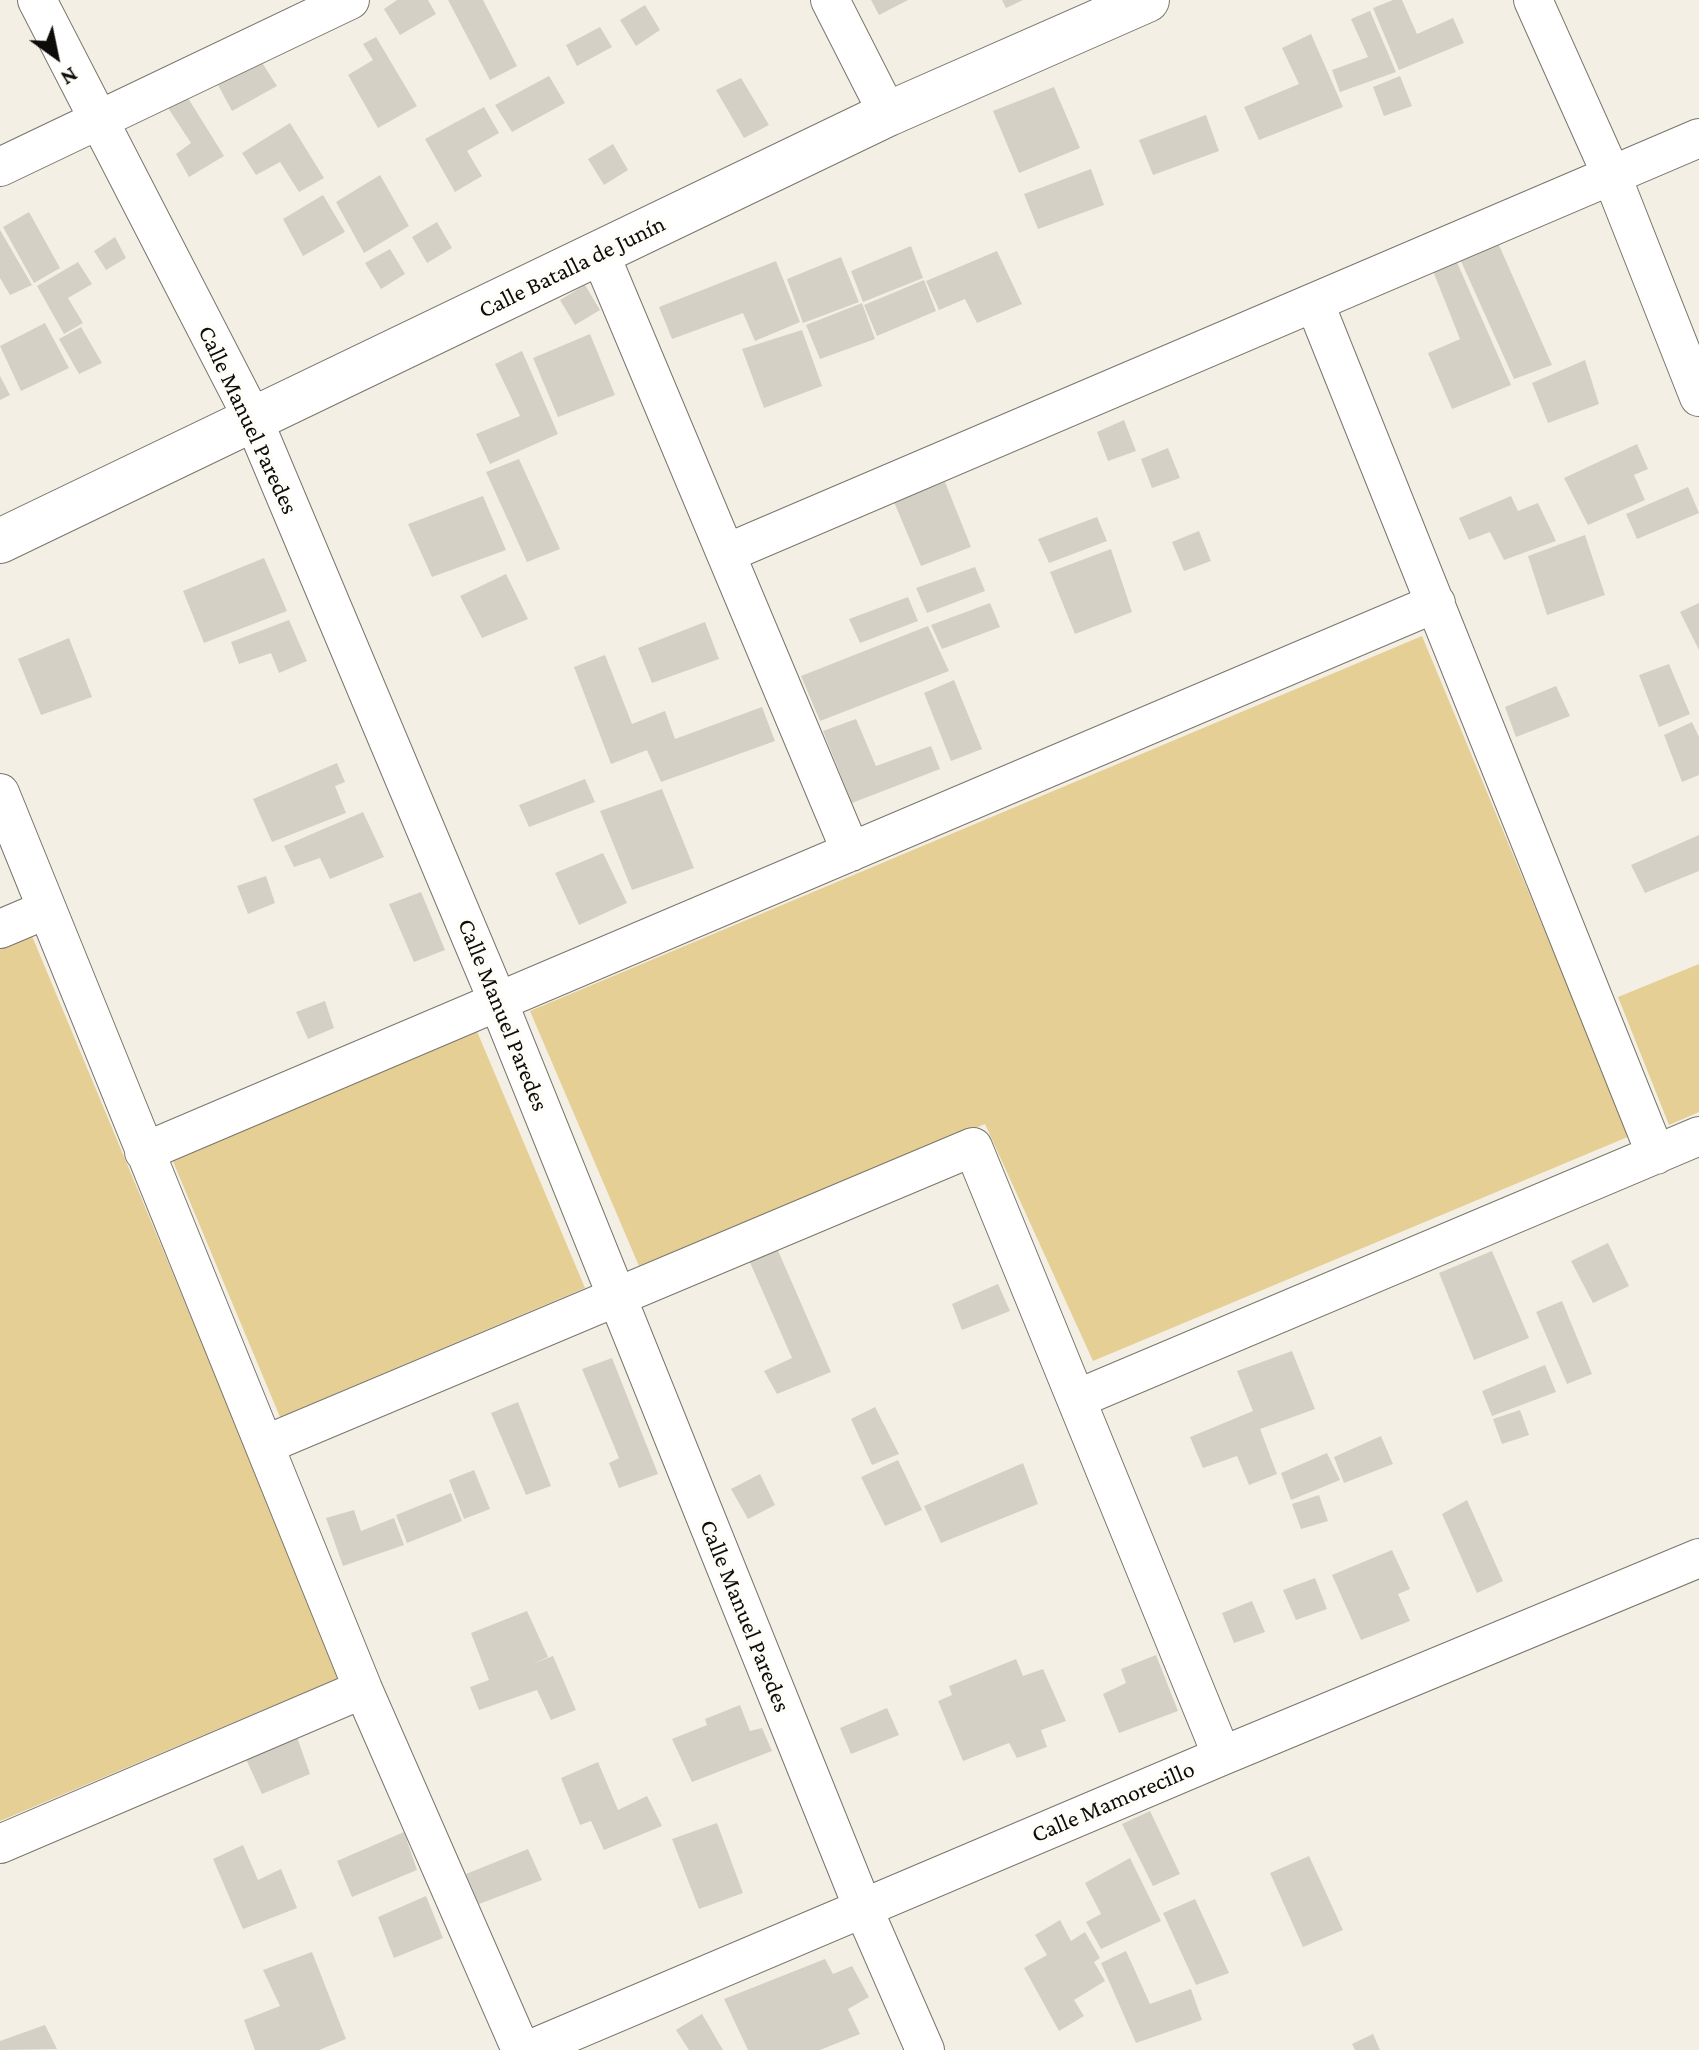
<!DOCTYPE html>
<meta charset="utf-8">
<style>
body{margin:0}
#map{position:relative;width:1699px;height:2050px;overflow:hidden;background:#f4efe4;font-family:"Crimson Pro",serif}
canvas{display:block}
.north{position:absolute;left:16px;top:16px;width:80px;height:80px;-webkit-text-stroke:6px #fffdf8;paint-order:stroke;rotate:147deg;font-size:22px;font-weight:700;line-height:32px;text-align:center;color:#0e0c08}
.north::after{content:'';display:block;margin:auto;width:28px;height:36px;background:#0e0c08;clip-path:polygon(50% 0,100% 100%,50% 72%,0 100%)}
</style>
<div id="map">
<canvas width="1699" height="2050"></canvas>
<div class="north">N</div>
</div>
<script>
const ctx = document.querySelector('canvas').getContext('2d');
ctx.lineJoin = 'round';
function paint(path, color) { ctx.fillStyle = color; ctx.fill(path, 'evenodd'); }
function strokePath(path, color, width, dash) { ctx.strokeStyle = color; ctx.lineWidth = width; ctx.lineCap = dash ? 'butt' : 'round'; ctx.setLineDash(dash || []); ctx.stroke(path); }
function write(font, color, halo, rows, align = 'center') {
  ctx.font = font + ' "Crimson Pro",serif'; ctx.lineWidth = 7; ctx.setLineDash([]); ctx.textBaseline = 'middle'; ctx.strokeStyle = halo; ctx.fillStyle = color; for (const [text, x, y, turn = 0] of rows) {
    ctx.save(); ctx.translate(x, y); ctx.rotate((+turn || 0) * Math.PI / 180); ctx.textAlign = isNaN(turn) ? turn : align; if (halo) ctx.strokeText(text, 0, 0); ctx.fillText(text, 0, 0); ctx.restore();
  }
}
const green = new Path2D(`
 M1422 636 1630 1136 1093 1361 985 1124 639 1266 530 1011Z
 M32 936 341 1677 0 1821V949Z
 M1699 964V1112L1669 1125 1618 997Z
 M476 1029 585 1288 280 1417 172 1159Z`);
const building = new Path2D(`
 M397 0H428L436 14 400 35 384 9Z
 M448 0H483L517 66 490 80Z
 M871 0H908L879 15Z
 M1002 0H1023L1006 8Z
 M1393 0H1402L1417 34 1453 18 1464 43 1399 70 1373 8Z
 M645 5 660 30 636 46 620 20Z
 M1370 11 1396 72 1340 92 1332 70 1368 57 1351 19Z
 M600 27 612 47 577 66 566 45Z
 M1311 34 1343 107 1259 140 1244 107 1299 84 1282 48Z
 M376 37 417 106 378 128 348 75 373 60 363 44Z
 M261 61 277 86 232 111 218 85Z
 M549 76 565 103 512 132 495 105Z
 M1400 76 1412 106 1384 116 1373 87Z
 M741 78 769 125 744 138 716 90Z
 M1054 87 1080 148 1019 173 993 111Z
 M188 98 224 156 189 177 176 154 191 143 168 108Z
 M484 107 499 133 467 151 482 176 455 192 425 139Z
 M1206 115 1219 151 1153 175 1139 140Z
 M290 123 324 178 299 192 280 162 256 175 242 153Z
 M613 144 628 170 604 185 588 159Z
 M1091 169 1104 205 1038 229 1024 194Z
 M380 175 409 226 364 253 336 202Z
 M323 195 345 232 303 256 283 219Z
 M29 212 60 268 34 283 3 227Z
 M437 222 452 248 427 263 412 237Z
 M0 230 32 285 10 295 0 278Z
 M115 237 126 258 106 270 94 251Z
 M1498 243 1552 365 1514 379 1460 259Z
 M911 246 923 278 863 302 851 271Z
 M390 249 405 274 381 289 365 263Z
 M997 251 1022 304 977 323 965 299 939 310 926 281Z
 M841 257 859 302 803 323 787 279Z
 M1456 260 1511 385 1452 409 1428 353 1460 339 1433 271Z
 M776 261 800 322 755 341 743 313 672 339 659 307Z
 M78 262 92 284 68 298 83 323 64 334 37 286Z
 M924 280 936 311 877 336 864 305Z
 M585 285 600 310 575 325 560 300Z
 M862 303 875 339 820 359 806 325Z
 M45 323 69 368 21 391 0 346Z
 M81 327 102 363 79 374 59 339Z
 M802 330 822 386 764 408 742 349Z
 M590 334 615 395 558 417 533 358Z
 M522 351 558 434 490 464 476 434 520 416 495 364Z
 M1585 360 1599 404 1548 423 1532 383Z
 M0 376 10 395 0 400Z
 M1124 420 1136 451 1108 461 1097 432Z
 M1637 444 1648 469 1634 475 1645 500 1588 525 1564 478Z
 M1168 448 1180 478 1152 488 1141 459Z
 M519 459 560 549 527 562 486 472Z
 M945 482 971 547 921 566 894 502Z
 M1688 487 1699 513 1637 539 1626 514Z
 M483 496 506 550 432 577 408 524Z
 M1511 496 1518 511 1538 503 1556 541 1504 560 1490 532 1469 540 1459 518Z
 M1097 517 1107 541 1049 563 1038 539Z
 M1199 531 1211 561 1184 571 1172 542Z
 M1585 535 1605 595 1547 615 1528 556Z
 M1111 549 1132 612 1075 634 1050 572Z
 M264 558 287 611 204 643 183 591Z
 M975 567 985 591 927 613 916 588Z
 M506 574 528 619 482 638 460 596Z
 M908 597 918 621 860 643 849 619Z
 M990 603 1000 627 942 649 931 625Z
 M1699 603V650L1680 612Z
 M289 620 307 661 279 673 271 653 239 664 231 642Z
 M705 622 719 659 652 683 638 648Z
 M928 626 949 671 820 721 801 676Z
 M69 638 92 697 41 715 18 659Z
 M605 655 632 724 665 711 675 739 762 707 775 741 661 782 647 750 611 764 574 667Z
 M1669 664 1690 714 1659 727 1639 675Z
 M954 680 982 749 951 761 924 693Z
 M1556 686 1570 716 1516 737 1505 707Z
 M856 719 876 766 931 746 940 769 852 803 823 731Z
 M1692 722 1699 737V775L1682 782 1664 735Z
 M337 763 345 782 335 786 346 813 272 842 253 799Z
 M585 779 595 802 529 827 519 805Z
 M662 789 694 868 632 890 600 811Z
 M363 812 384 857 330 879 320 858 294 867 284 846Z
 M1699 835V871L1645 893 1631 865Z
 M603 853 627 903 579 925 555 873Z
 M266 876 275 903 248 914 237 886Z
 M421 892 445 950 414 962 389 904Z
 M325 1001 334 1028 308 1039 296 1012Z
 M1608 1243 1629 1286 1593 1303 1571 1261Z
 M776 1246 831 1372 777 1394 764 1371 792 1358 748 1258Z
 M1492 1251 1529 1338 1474 1360 1439 1273Z
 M998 1284 1010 1311 962 1330 952 1304Z
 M1562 1301 1592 1374 1567 1384 1536 1312Z
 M1292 1351 1315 1409 1260 1429 1277 1474 1249 1485 1237 1456 1203 1468 1190 1437 1253 1411 1237 1371Z
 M612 1358 658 1474 619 1488 609 1463 619 1458 582 1369Z
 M1545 1365 1556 1392 1492 1416 1482 1391Z
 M518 1402 551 1486 526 1495 491 1413Z
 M875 1407 899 1454 872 1465 851 1419Z
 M1520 1410 1529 1435 1502 1444 1493 1419Z
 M1381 1436 1393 1464 1344 1483 1334 1457Z
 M1327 1453 1340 1480 1291 1500 1281 1473Z
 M898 1460 922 1510 885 1526 861 1477Z
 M1023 1463 1038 1504 941 1543 924 1506Z
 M474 1470 490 1509 464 1519 449 1480Z
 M760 1474 775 1505 748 1519 731 1489Z
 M451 1493 462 1521 407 1543 396 1515Z
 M1319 1495 1328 1521 1301 1529 1292 1504Z
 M1467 1500 1503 1581 1477 1593 1442 1514Z
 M354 1510 361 1531 394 1518 404 1545 343 1566 326 1518Z
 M1392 1550 1410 1589 1398 1594 1410 1621 1361 1640 1332 1575Z
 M1315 1578 1327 1609 1296 1620 1283 1590Z
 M1252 1601 1265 1632 1234 1643 1222 1613Z
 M527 1611 548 1657 532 1664 553 1656 576 1710 551 1720 537 1690 479 1710 470 1687 489 1680 471 1633Z
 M1156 1655 1178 1711 1119 1733 1103 1694 1126 1683 1121 1669Z
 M1016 1659 1023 1676 1043 1669 1066 1721 1041 1730 1047 1747 1017 1758 1009 1743 963 1761 938 1701 952 1695 949 1686Z
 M740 1705 750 1731 762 1728 772 1751 692 1782 672 1739 707 1725 705 1719Z
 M887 1708 899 1735 851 1754 840 1728Z
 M297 1737 310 1774 262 1794 239 1744Z
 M598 1762 618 1810 647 1796 662 1826 604 1850 591 1821 580 1825 561 1778Z
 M1150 1811 1180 1874 1153 1886 1122 1824Z
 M717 1823 743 1893 699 1909 672 1839Z
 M404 1832 417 1870 352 1897 337 1861Z
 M243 1845 258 1880 281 1869 297 1908 243 1929 213 1859Z
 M528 1849 542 1880 479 1904 466 1874Z
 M1309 1856 1343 1930 1303 1947 1270 1873Z
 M1130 1858 1161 1921 1101 1949 1086 1922 1101 1914 1085 1883Z
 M426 1896 443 1938 394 1958 378 1917Z
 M1195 1899 1229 1973 1196 1985 1163 1913Z
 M1060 1920 1071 1941 1085 1932 1100 1958 1094 1962 1105 1981 1074 2000 1084 2016 1059 2031 1024 1968 1047 1955 1035 1935Z
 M1126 1951 1150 2004 1191 1989 1202 2020 1136 2043 1101 1963Z
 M312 1952 346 2039 319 2050H255L244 2020 280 2006 263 1970Z
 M825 1959 833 1974 852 1966 869 1997 848 2009 860 2034 820 2050H748L724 1999Z
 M702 2014 723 2050H689L676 2030Z
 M45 2025 57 2049 0 2050V2041Z
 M1373 2034 1380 2050H1355L1352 2044Z`);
const street = new Path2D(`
 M37 0 253 419 499 1004 863 1908 925 2050
 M830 0 888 114
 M1533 0 1611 174 1699 397
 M0 167 350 0
 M600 254 851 852
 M1315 304 1656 1155
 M727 553 1699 138
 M0 793 363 1689 521 2050
 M0 929 45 910
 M144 1152 1436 603
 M1079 1398 1699 1136
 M267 1444 973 1147 1222 1756
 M0 1844 363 1689
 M529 2050 1222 1756 1699 1558`);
const secondary = new Path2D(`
 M0 541 888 114 1147 0`);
const streetNames = [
 ["Calle Batalla de Junín",572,267,-26],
 ["Calle Manuel Paredes",248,420,65],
 ["Calle Manuel Paredes",503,1015,68],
 ["Calle Manuel Paredes",745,1616,68],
 ["Calle Mamorecillo",1113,1802,-23]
];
paint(green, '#e5cf94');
paint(building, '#d4d0c5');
strokePath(street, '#79756b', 40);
strokePath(secondary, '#79756b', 46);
strokePath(street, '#fff', 38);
strokePath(secondary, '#fff', 44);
write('24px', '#0e0c08', '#fffdf8', streetNames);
</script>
